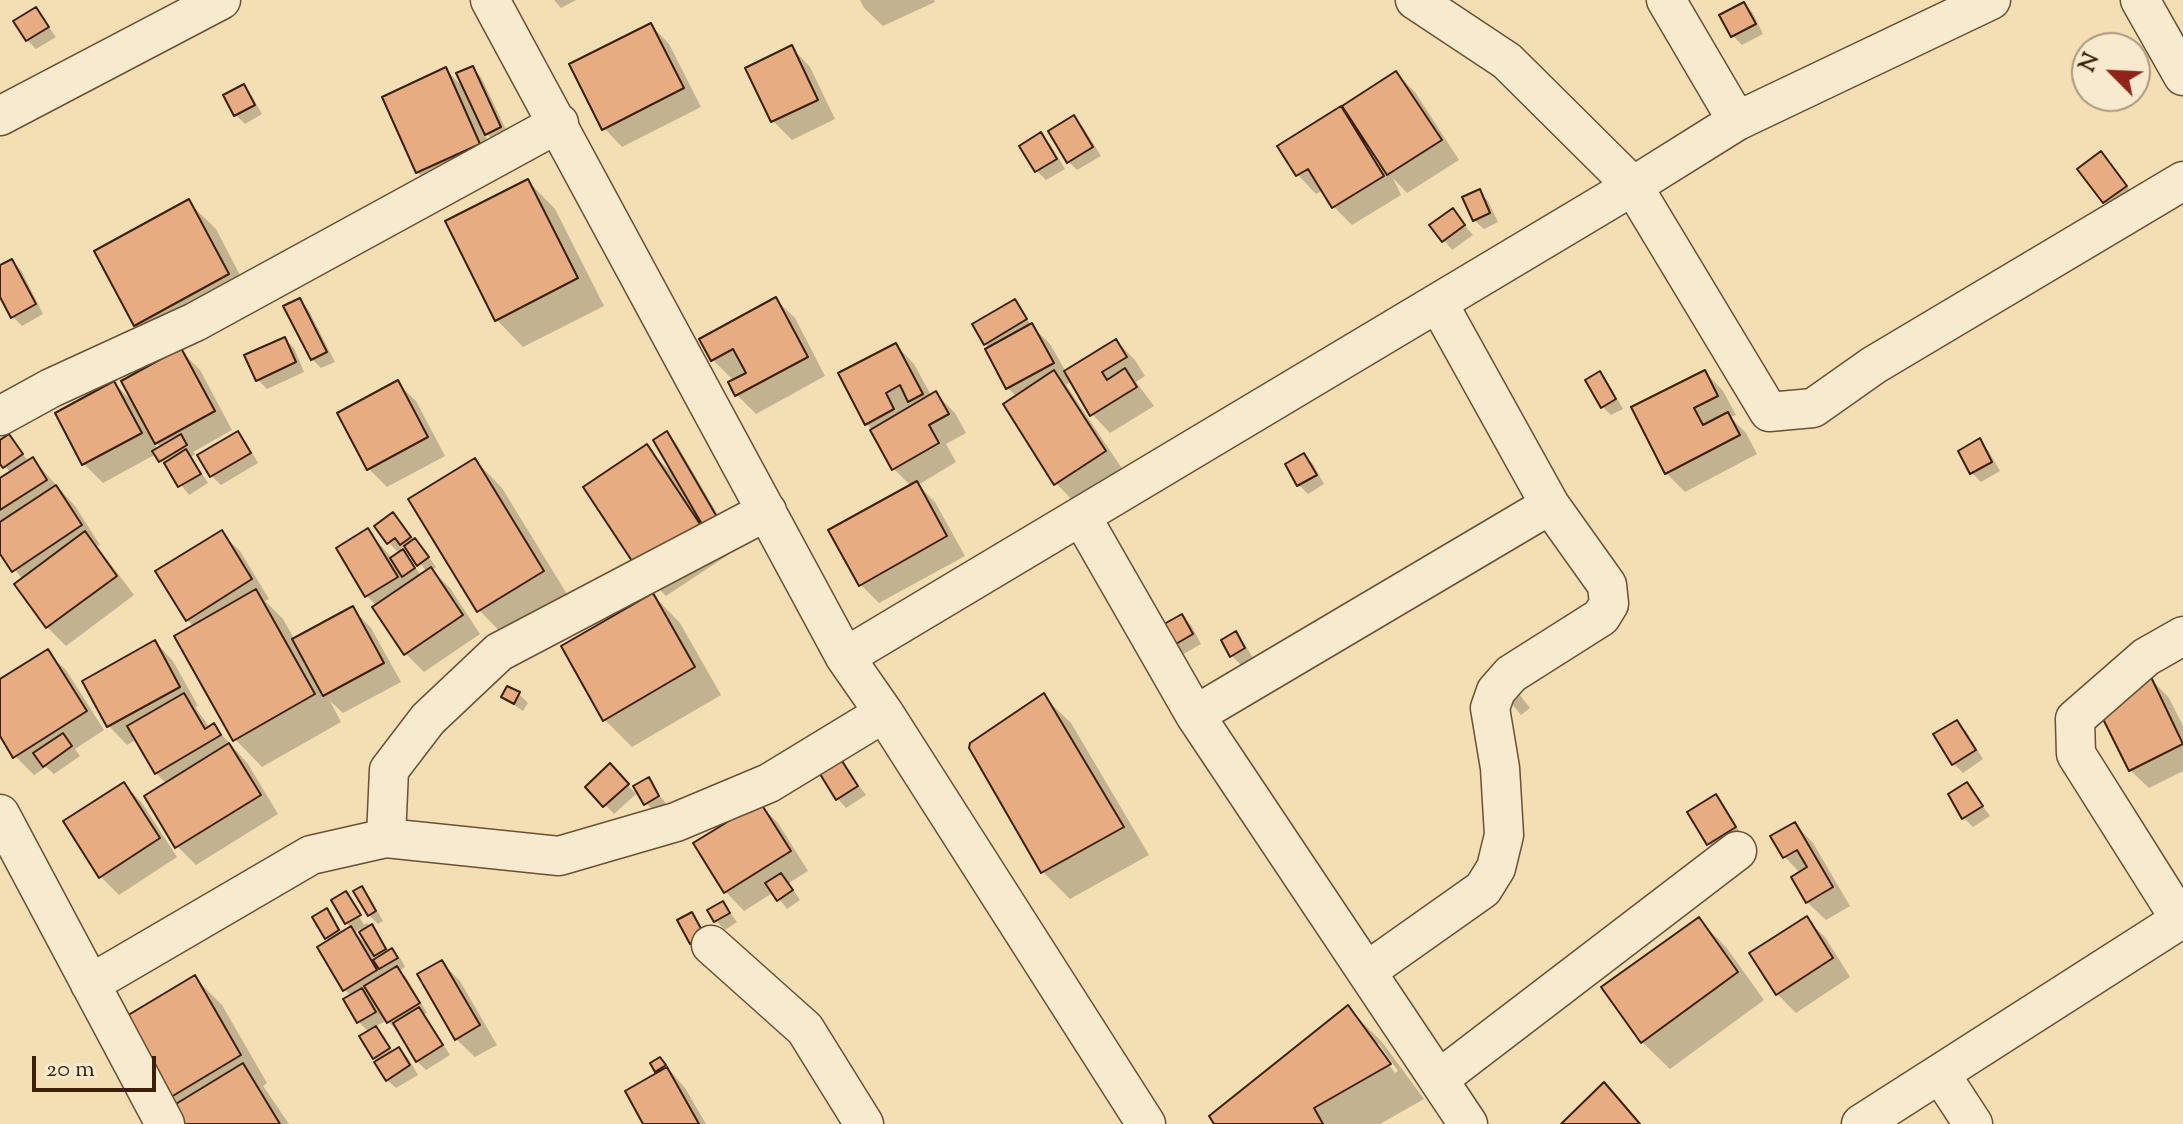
<!DOCTYPE html>
<style>
body{margin:0}
#map{position:relative;width:2183px;height:1124px;overflow:hidden;background:#f3dfb3;font-family:"Sorts Mill Goudy",serif}
canvas{display:block}
.north{position:absolute;left:2071px;top:32px;width:80px;height:80px;box-sizing:border-box;background:#f7eace;border:2px solid #ac9980;border-radius:50%;rotate:294deg;font-size:22px;font-weight:700;line-height:32px;text-align:center;color:#3c200b}
.north::after{content:'';display:block;margin:auto;width:28px;height:36px;background:#8f2418;clip-path:polygon(50% 0,100% 100%,50% 72%,0 100%)}
.scale{position:absolute;left:32px;top:1056px;width:124px;height:36px;box-sizing:border-box;border:4px solid #3c200b;border-top:0;padding-left:10px;font-size:24px;line-height:28px;white-space:nowrap;color:#3c200b;-webkit-text-stroke:6px #f7eace;paint-order:stroke}
</style>
<div id="map">
<canvas width="2183" height="1124"></canvas>
<div class="north">N</div>
<div class="scale">20 m</div>
</div>
<script>
const ctx = document.querySelector('canvas').getContext('2d');
ctx.lineJoin = 'round';
function paint(path, color) { ctx.fillStyle = color; ctx.fill(path, 'evenodd'); }
function strokePath(path, color, width, dash) { ctx.strokeStyle = color; ctx.lineWidth = width; ctx.lineCap = dash ? 'butt' : 'round'; ctx.setLineDash(dash || []); ctx.stroke(path); }
const shadow = new Path2D(`
 M554 0H576L561 8Z
 M860 0H934L935 2 883 26 864 8Z
 M1744 4 1753 13 1763 34 1742 45 1733 36 1722 16Z
 M36 9 56 37 36 49 27 40Z
 M651 25 669 44 701 107 622 147 604 128Z
 M792 48 810 67 835 119 792 140 773 121Z
 M472 68 481 77 509 136 495 142 483 130 497 163 436 191 417 172 446 70 465 89Z
 M1396 73 1415 92 1459 160 1407 193 1393 178 1401 195 1352 225 1334 207 1323 190 1316 194 1298 175 1280 146Z
 M243 87 252 96 262 114 245 124 236 115Z
 M1074 118 1083 127 1101 156 1077 170 1068 161Z
 M1041 135 1050 144 1065 169 1046 180 1037 171 1022 146Z
 M2110 163 2134 196 2114 211 2105 202Z
 M528 181 555 209 604 306 523 347 496 319Z
 M1479 192 1488 201 1498 222 1484 229 1474 220Z
 M188 202 216 229 254 302 163 352 136 325Z
 M1452 211 1473 235 1452 250 1432 225Z
 M12 261 21 270 43 314 22 326 13 317 0 293V268Z
 M299 300 308 309 335 362 321 368 312 359Z
 M776 300 795 318 825 376 756 414 737 395 731 383 734 381 713 360 702 339Z
 M1015 302 1032 326 1050 344 1066 372 1116 341 1135 360 1145 376 1136 382 1154 406 1110 433 1092 414 1072 381 1066 385 1123 470 1074 502 1056 483 1017 397 1008 388 986 344Z
 M285 339 294 348 304 372 267 389 258 380Z
 M896 345 914 364 932 397 936 394 955 413 966 433 946 444 956 462 918 485 935 502 965 556 879 603 860 584 911 486 894 469 873 431 866 423Z
 M181 351 200 370 232 430 193 452 195 454 191 457 208 483 189 495 156 454 103 483 84 464 57 414 114 383 135 404ZM152 439 161 447 158 451Z
 M1705 372 1723 391 1736 415 1730 417 1746 433 1757 454 1685 492 1666 473Z
 M1599 374 1608 383 1623 409 1611 415 1602 406Z
 M397 383 416 401 445 456 387 487 368 468Z
 M237 433 246 442 258 463 221 485 212 476Z
 M667 434 676 443 725 527 714 533 728 555 666 596 639 569 646 447 673 474Z
 M9 437 29 462 33 459 75 506 100 545 97 546 134 595 66 646 47 627 23 580 0 550V479L11 473 0 460V443Z
 M1979 441 1988 450 2000 471 1981 482 1972 473 1960 452Z
 M1304 455 1313 464 1324 484 1308 494 1299 485 1288 464Z
 M475 460 502 488 570 599 506 638 479 610Z
 M393 515 424 550 436 567 432 570 450 588 480 634 424 672 406 654 377 606 367 596 368 531 392 558 399 553 388 542ZM404 546 411 552 427 572 422 576 400 549Z
 M221 533 240 551 269 599 265 601 283 619 295 640 353 609 371 628 401 682 343 713 330 701 341 722 262 767 235 739 194 627 187 619Z
 M653 595 680 623 721 695 632 747 604 719Z
 M1182 616 1191 625 1201 644 1180 656 1171 647Z
 M1235 634 1244 643 1253 658 1241 665 1232 656Z
 M155 642 173 661 198 706 195 707 210 728 214 726 248 764 278 814 196 865 177 846 167 784 156 773 137 739 127 745 109 726Z
 M47 652 66 670 104 730 75 749 80 756 54 774 46 767 34 775 15 756 0 732V682Z
 M2151 679 2169 698 2183 726V771L2149 788 2130 770Z
 M1513 686 1530 708 1521 715 1503 693Z
 M519 694 528 703 523 711 503 697Z
 M1043 696 1071 723 1149 855 1070 899 1042 871Z
 M1957 722 1966 731 1983 759 1963 773 1954 764 1936 735Z
 M842 763 866 795 846 808 838 799Z
 M610 766 636 794 614 814 588 787Z
 M648 780 667 805 655 812 646 803Z
 M124 784 142 803 177 857 119 895 101 877Z
 M1967 785 1990 816 1973 827 1964 818Z
 M1716 797 1724 806 1743 837 1717 852 1708 843Z
 M759 804 778 823 808 871 789 883 800 900 787 909 774 892 744 911 726 892 696 844Z
 M1795 824 1813 843 1850 906 1826 920 1807 902 1801 874 1785 857 1773 837Z
 M361 889 370 898 383 921 378 924 369 915Z
 M346 893 353 901H350L364 925 367 923 371 927 390 952 392 950 401 959 405 967 399 971 406 977 427 1013 424 1014 450 1055 426 1070 417 1061 399 1030 397 1031 387 1020 375 1027 394 1052 399 1049 408 1058 418 1075 396 1088 387 1080 374 1058 369 1032 359 1022 345 1000 351 996 345 990 320 947 330 941 326 937V910L343 933 352 928 346 923ZM360 929 369 945 368 946 355 932Z
 M723 903 737 922 725 930 716 921Z
 M1698 919 1726 947 1764 1000 1670 1069 1642 1042Z
 M1806 919 1825 937 1850 977 1796 1013 1777 994 1752 954Z
 M441 962 460 981 497 1045 475 1057 456 1039Z
 M195 978 222 1005 267 1083 263 1086 289 1124H177L168 1098Z
 M1348 1008 1382 1042 1424 1099 1380 1124H1216ZM1374 1044H1379L1398 1071 1395 1073Z
 M660 1059 685 1088 706 1124H646L659 1073 657 1071Z`);
const building = new Path2D(`
 M1744 2 1756 24 1731 37 1719 15Z
 M36 7 49 27 26 41 13 21Z
 M651 23 684 88 602 130 569 64Z
 M792 45 818 100 771 122 745 68Z
 M473 66 501 127 485 135 456 73Z
 M446 67 480 144 416 173 382 97Z
 M1396 71 1442 140 1387 175 1342 106Z
 M244 84 255 105 234 116 223 95Z
 M1341 106 1384 176 1332 208 1308 169 1296 176 1277 146Z
 M1074 115 1093 147 1067 163 1048 131Z
 M1041 132 1057 159 1035 172 1019 146Z
 M2101 151 2127 186 2103 203 2077 169Z
 M528 179 578 278 495 321 445 221Z
 M1480 189 1490 213 1473 221 1462 197Z
 M189 199 229 274 134 326 94 251Z
 M1453 208 1465 225 1442 242 1429 225Z
 M12 259 36 304 11 318 0 297V265Z
 M776 297 808 357 735 396 728 382 746 373 733 349 711 361 699 339Z
 M300 298 327 352 311 360 283 306Z
 M1015 299 1027 319 984 345 972 324Z
 M1032 323 1054 363 1006 389 985 349Z
 M285 337 296 362 256 381 244 355Z
 M1116 339 1127 357 1102 372 1107 380 1125 368 1137 387 1090 416 1064 371Z
 M896 343 923 394 908 402 900 385 886 393 894 409 865 425 838 373Z
 M181 348 215 411 155 444 121 381Z
 M1054 370 1106 451 1054 485 1003 404Z
 M1705 370 1718 396 1694 408 1703 425 1728 412 1740 435 1665 474 1631 407Z
 M1600 371 1616 399 1601 408 1585 380Z
 M398 380 428 437 367 470 337 413Z
 M114 381 142 433 82 465 55 413Z
 M936 391 949 414 929 425 939 443 892 470 870 430Z
 M238 431 251 453 210 477 197 455Z
 M667 431 717 517 703 526 653 440Z
 M9 434 23 454 3 468 0 464V440Z
 M181 434 187 445 159 462 152 451Z
 M1980 438 1992 462 1970 474 1958 451Z
 M647 444 702 527 638 570 583 487Z
 M186 449 201 474 178 487 164 463Z
 M1304 453 1317 475 1297 486 1285 464Z
 M33 457 47 480 0 510V478Z
 M475 458 544 571 477 612 408 499Z
 M917 481 947 536 859 586 828 530Z
 M56 485 82 525 12 572 0 554V522Z
 M393 512 411 537 400 545 395 538 387 544 374 526Z
 M368 528 398 577 365 597 336 548Z
 M222 530 252 579 186 621 155 571Z
 M85 531 117 576 46 628 14 584Z
 M415 538 429 557 417 566 404 546Z
 M403 549 415 568 402 577 390 558Z
 M431 567 463 615 404 655 372 607Z
 M256 589 315 694 233 741 174 636Z
 M653 593 695 667 603 721 561 646Z
 M353 606 384 663 323 696 292 639Z
 M1182 614 1193 634 1169 648 1157 628Z
 M1236 631 1245 648 1230 657 1221 640Z
 M155 640 180 687 107 727 82 681Z
 M48 649 87 711 13 758 0 736V679Z
 M2151 677 2183 744 2129 771 2096 705Z
 M507 686 520 692 514 704 501 697Z
 M184 693 205 729 214 723 221 735 155 774 127 726Z
 M1044 693 1124 827 1041 873 969 748 970 743Z
 M1957 720 1976 750 1952 765 1933 734Z
 M63 733 72 746 43 767 33 753Z
 M229 743 261 795 175 848 144 796Z
 M842 761 858 786 836 800 820 774Z
 M610 763 629 784 603 807 585 787Z
 M649 777 659 796 644 805 633 786Z
 M124 782 160 838 99 878 63 821Z
 M1967 782 1983 806 1962 819 1948 794Z
 M1716 794 1736 827 1707 845 1687 812Z
 M760 802 791 851 724 893 693 843Z
 M1795 822 1833 887 1806 903 1791 877 1807 867 1797 850 1783 858 1770 836Z
 M781 873 793 890 777 901 765 883Z
 M362 886 376 911 368 916 353 891Z
 M346 891 361 915 345 924 331 900Z
 M723 901 730 913 714 922 707 910Z
 M327 908 339 930 325 939 312 917Z
 M692 912 705 936 690 944 677 920Z
 M1807 916 1833 958 1776 995 1749 953Z
 M1699 917 1738 972 1641 1043 1601 987Z
 M372 924 386 949 374 956 359 932Z
 M351 926 377 970 343 991 317 947Z
 M392 948 398 958 379 969 373 960Z
 M442 960 480 1025 455 1040 417 974Z
 M397 966 420 1003 387 1023 364 986Z
 M195 975 241 1055 166 1100 120 1020Z
 M362 988 376 1012 357 1023 343 999Z
 M1348 1005 1391 1064 1314 1108 1323 1124H1214L1209 1116Z
 M419 1007 443 1045 416 1062 393 1023Z
 M376 1026 390 1048 373 1059 359 1036Z
 M399 1047 410 1065 386 1081 374 1062Z
 M660 1057 666 1065 655 1072 650 1063Z
 M243 1063 280 1124H175L166 1110Z
 M667 1067 699 1124H643L625 1091Z
 M1604 1082 1640 1124H1561Z`);
const street = new Path2D(`
 M490 0 845 657 884 713 1146 1124
 M1415 0 1507 61 1633 186 1769 412 1813 408 1874 365 2183 181
 M1666 0 1737 121
 M2140 0 2183 76
 M0 116 221 0
 M0 416 51 388 195 322 559 123
 M1081 516 1195 715 1468 1124
 M845 657 1633 186 1737 121 1991 0
 M1195 715 1550 505 1438 303
 M0 814 165 1124
 M386 838 389 770 428 719 499 652 767 511
 M2180 919 2076 754 2075 719 2146 657 2183 636
 M711 945 805 1029 864 1124
 M1367 971 1483 889 1496 868 1504 835 1500 768 1490 708 1496 691 1511 674 1601 617 1609 604 1607 585 1550 505
 M90 984 311 855 386 838 559 856 676 822 769 783 884 713
 M1941 1075 1973 1124
 M1439 1079 1737 851
 M1861 1124 2183 918`);
paint(shadow, '#0003');
paint(building, '#e7ac82');
strokePath(building, '#3c200b', 2);
strokePath(street, '#6a5035', 41);
strokePath(street, '#f7eace', 38);
</script>
